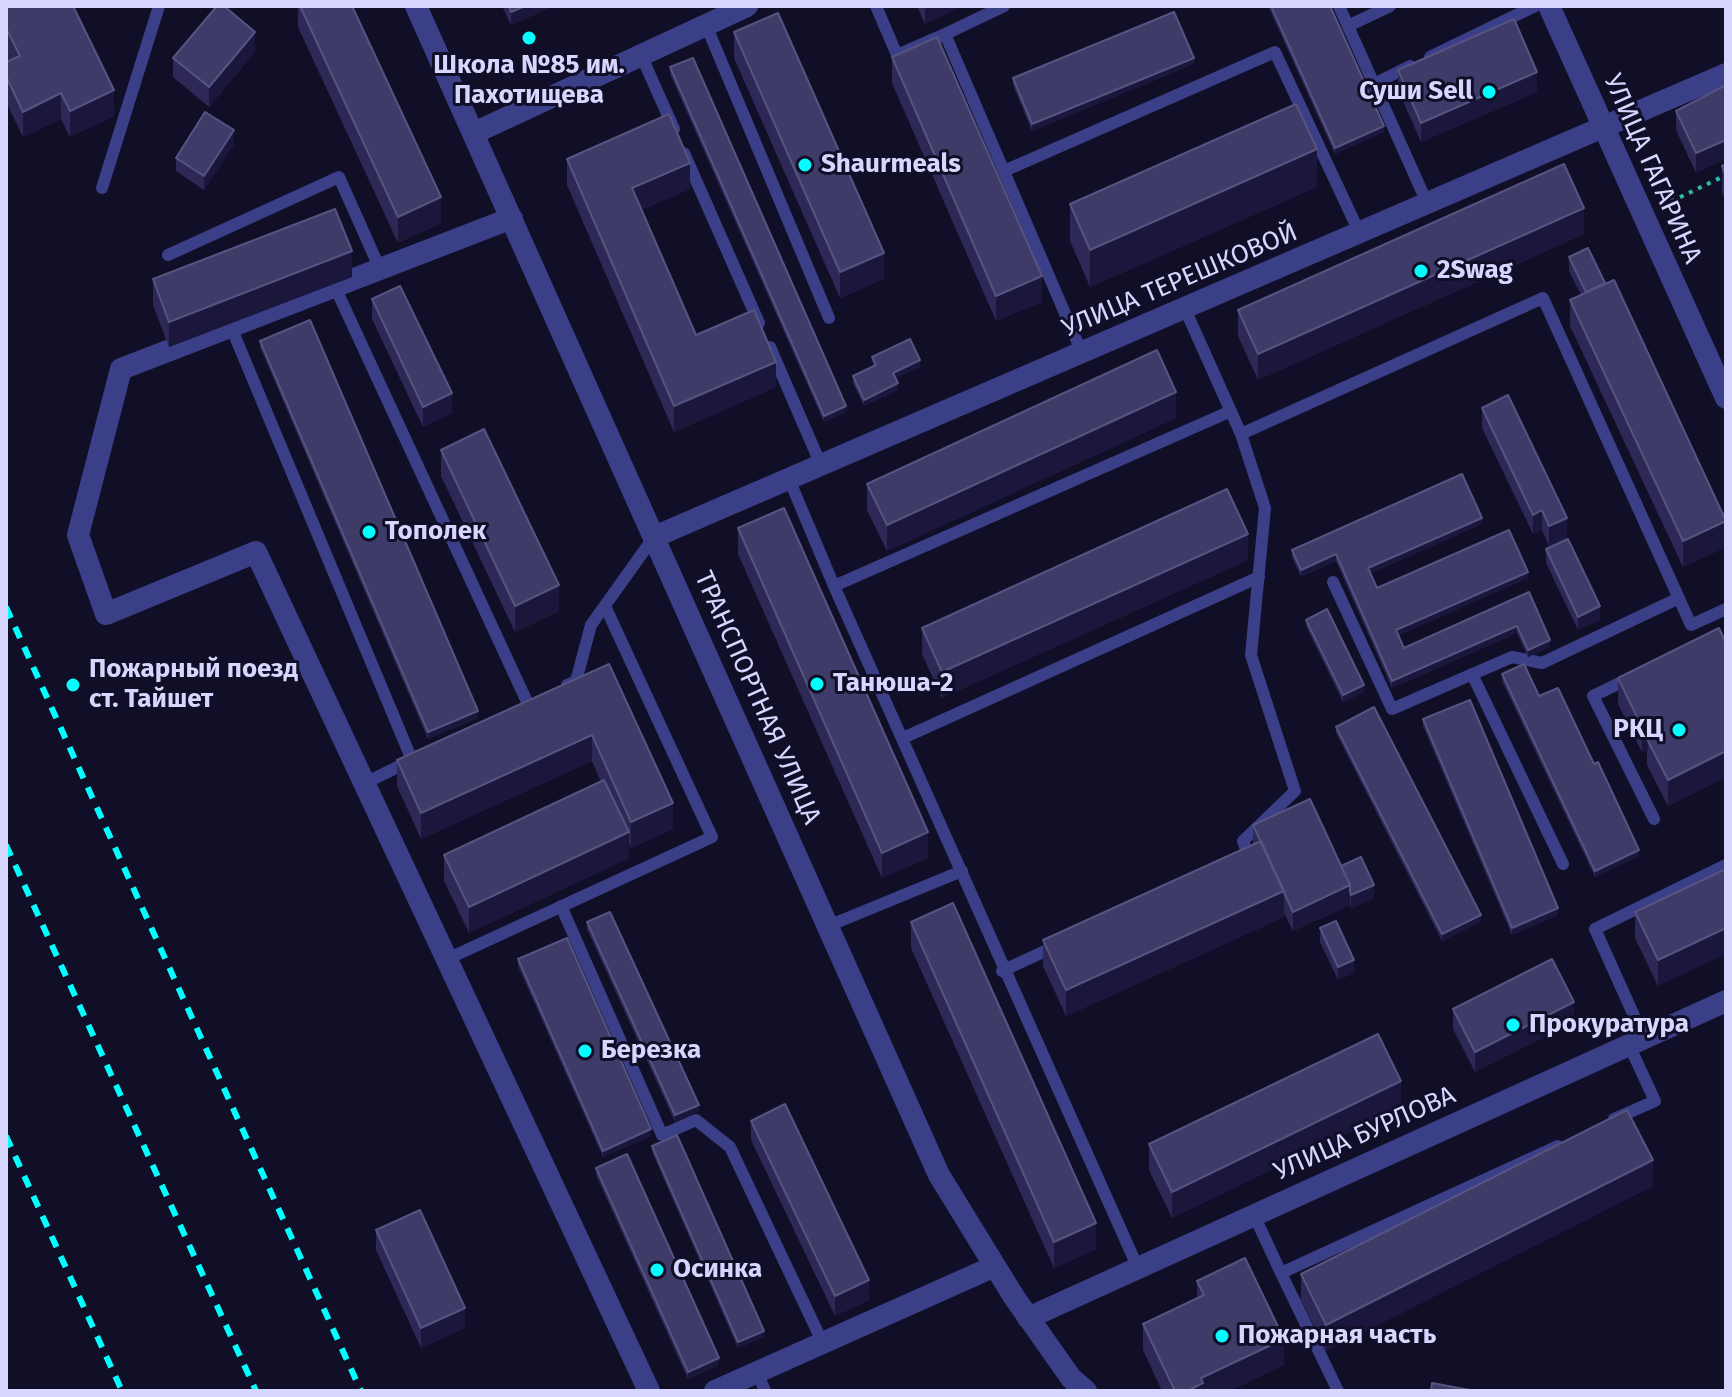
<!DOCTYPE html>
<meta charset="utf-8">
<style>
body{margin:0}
#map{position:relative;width:1732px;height:1397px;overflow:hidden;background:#110f28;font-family:"Fira Sans",sans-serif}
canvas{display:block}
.frame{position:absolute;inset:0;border:8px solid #d7d6ff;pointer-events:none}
</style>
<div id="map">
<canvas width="1732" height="1397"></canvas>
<div class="frame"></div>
</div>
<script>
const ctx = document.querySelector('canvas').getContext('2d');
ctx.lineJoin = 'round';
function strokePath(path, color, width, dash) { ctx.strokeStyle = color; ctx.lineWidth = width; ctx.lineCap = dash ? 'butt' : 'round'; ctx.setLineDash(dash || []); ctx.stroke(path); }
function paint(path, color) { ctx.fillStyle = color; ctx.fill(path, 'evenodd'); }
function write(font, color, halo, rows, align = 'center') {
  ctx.font = font + ' "Fira Sans",sans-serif'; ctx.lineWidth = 6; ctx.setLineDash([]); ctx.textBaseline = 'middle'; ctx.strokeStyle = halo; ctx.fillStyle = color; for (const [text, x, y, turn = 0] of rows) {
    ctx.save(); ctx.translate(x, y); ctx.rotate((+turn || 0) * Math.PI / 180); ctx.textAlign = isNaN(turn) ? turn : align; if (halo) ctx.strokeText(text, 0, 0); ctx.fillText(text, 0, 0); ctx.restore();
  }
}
const path = new Path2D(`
 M1662 206 1726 175`);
const service = new Path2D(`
 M876 6 897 55 945 34 1082 353
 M1339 6 1428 205
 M706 25 829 318
 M1348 26 1390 6
 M939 37 1004 6
 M641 55 674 129
 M1430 57 1535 6
 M1374 84 1410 66
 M684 153 759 323
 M1004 171 1275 52 1360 234
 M102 188 159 6
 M168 255 339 177 380 269
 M335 287 528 704
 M1185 309 1241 434 1543 298 1691 625 1726 609
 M231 327 412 760
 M770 347 821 465
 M1241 434 1265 508 1251 655 1295 791 1243 841 1249 858 1246 860
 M789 479 834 586 1231 411
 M1333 582 1392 709 1512 657 1542 663 1679 598
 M834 586 1138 1268
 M1472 674 1563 864
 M1630 678 1593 696 1654 819
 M567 685 576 681 591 625 654 537
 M903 738 1259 577
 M363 784 410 761
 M561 906 662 1135 696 1120 730 1147 819 1335 818 1345
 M828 926 962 871
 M445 960 712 837 605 606
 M1002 971 1058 945
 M1644 1038 1595 929 1726 865
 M1614 1119 1655 1101 1629 1045
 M1254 1215 1281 1273 1558 1146
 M1281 1273 1338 1391
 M757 1372 765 1391`);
const minor = new Path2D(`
 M416 6 939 1175 1014 1297 1071 1378 1086 1391
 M1549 6 1726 398
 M474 133 747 6
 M512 218 121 369 78 535 106 614 256 552 649 1391
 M654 537 1726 74
 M1028 1318 1726 1001
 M715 1391 995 1266`);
const rail = new Path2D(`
 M6 607 361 1391
 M6 845 256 1391
 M6 1136 122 1391`);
const wall = new Path2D(`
 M6 6 114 116 70 137 61 119 23 137 6 102V62L9 61 6 54Z
 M298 6H352L441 223 398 243 298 27Z
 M502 6H554L511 25Z
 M917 6H962L925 24Z
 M1268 6H1330L1384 132 1335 154Z
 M734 32 884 279 840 298 734 58Z
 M255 52 209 107 173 77V58Z
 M892 57 1042 302 996 321 892 83Z
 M1194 64 1032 131 1013 85V78Z
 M670 67 846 412 824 422 670 74Z
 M1398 70 1537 92 1421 142 1398 90Z
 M1726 85 1696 173 1676 130V111Z
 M234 144 204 190 176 171V158Z
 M567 159 690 189 641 210 696 335 776 387 674 432 567 185Z
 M1726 164V202L1722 192V166Z
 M1317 187 1090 287 1070 241V204Z
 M1584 234 1258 380 1238 336V310Z
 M1569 257 1726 547 1683 567 1570 326V300L1581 295 1569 271Z
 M352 277 169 347 153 305V279Z
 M372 299 452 413 423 427 372 319Z
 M260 341 478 718 428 739 260 347Z
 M872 357 920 367 896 378 898 390 864 406 853 383V376L873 366Z
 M1482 408 1567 538 1549 546 1542 530 1533 534 1482 428Z
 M1176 418 887 551 867 510V484Z
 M441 450 559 611 515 632 441 476Z
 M1482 524 1371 573 1377 588 1528 578 1398 635 1404 648 1529 592 1550 647 1528 657 1517 633 1392 688 1336 561 1301 577 1292 557V550Z
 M738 528 928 858 882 878 738 554Z
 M1546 549 1600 620 1578 630 1546 563Z
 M1248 560 942 698 922 654V628Z
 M1306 620 1364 692 1343 702 1306 626Z
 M1726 643V777L1668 806 1647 765V750L1642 752 1618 704V678Z
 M609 664 673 829 631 848 629 843V858L469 933 444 881V855L601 782 592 761 421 839 397 786V760Z
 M1502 674 1539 696 1594 764 1639 856 1595 877 1502 681Z
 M1423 719 1558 915 1512 935 1423 726Z
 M1336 727 1481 921 1442 941 1336 733Z
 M1253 825 1341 866 1374 898 1351 909 1350 905 1293 931 1284 913V917L1066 1016 1043 966V940L1253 845Z
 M1726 869 1658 986 1635 938V912Z
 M587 922 699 1111 675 1122 587 929Z
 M911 922 1096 1249 1054 1268 911 948Z
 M1320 928 1354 973 1338 980 1320 942Z
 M518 959 651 1136 603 1157 518 966Z
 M1453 1009 1574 1022 1475 1072 1453 1029Z
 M1401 1107 1172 1218 1149 1170V1144Z
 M751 1121 869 1300 835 1316 751 1140Z
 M652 1146 764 1337 738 1348 652 1152Z
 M596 1168 719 1365 688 1379 596 1175Z
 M1653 1186 1326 1351 1301 1300V1274Z
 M376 1230 465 1328 421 1348 376 1250Z
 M1197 1281 1284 1365 1229 1391H1162L1143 1350V1324L1197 1298Z`);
const shadedWall = new Path2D(`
 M525 6H554L511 25V12Z
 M925 6H962L925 24Z
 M255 32V52L209 107V87Z
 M1194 58V64L1032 131V124Z
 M1537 72V92L1421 142V123Z
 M114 90V116L70 137V111Z
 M61 93V119L23 137V112Z
 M1384 126V132L1335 154V148Z
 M234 130V144L204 190V176Z
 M1726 140V159L1696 173V153Z
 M1317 149V187L1090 287V250Z
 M690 163V189L632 214V188Z
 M441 197V223L398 243V217Z
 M1584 208V234L1258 380V354Z
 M352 251V277L169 347V322Z
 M884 253V279L840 298V272Z
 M1042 276V302L996 321V296Z
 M920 360V367L893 380V373Z
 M776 362V387L674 432V406Z
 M898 383V390L864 406V400Z
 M1176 392V418L887 551V525Z
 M452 393V413L423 427V407Z
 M846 406V412L824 422V416Z
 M1542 510V530L1533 534V515Z
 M1482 518V524L1368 574V568Z
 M1567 518V538L1549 546V526Z
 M1726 521V547L1683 567V541Z
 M1248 534V560L942 698V672Z
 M1336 554V561L1301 577V570Z
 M1528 572V578L1396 637V630Z
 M559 585V611L515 632V606Z
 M1600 606V620L1578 630V617Z
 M1517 626V633L1392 688V681Z
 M1550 640V647L1528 657V650Z
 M1364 685V692L1343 702V695Z
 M478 711V718L428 739V732Z
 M1648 724V750L1642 752V727Z
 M592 735V761L421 839V813Z
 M1726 751V777L1668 806V780Z
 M673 803V829L631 848V822Z
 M629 832V858L469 933V907Z
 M928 832V858L882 878V853Z
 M1639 850V856L1595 877V871Z
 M1350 885V905L1293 931V912Z
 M1374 885V898L1351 909V895Z
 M1284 891V917L1066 1016V990Z
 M1558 908V915L1512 935V928Z
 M1481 915V921L1442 941V934Z
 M1726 928V954L1658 986V960Z
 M1354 960V973L1338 980V967Z
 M1574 1002V1022L1475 1072V1052Z
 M1401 1081V1107L1172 1218V1192Z
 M699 1105V1111L675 1122V1115Z
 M651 1129V1136L603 1157V1151Z
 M1653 1160V1186L1326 1351V1325Z
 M1096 1223V1249L1054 1268V1242Z
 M869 1280V1300L835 1316V1296Z
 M465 1308V1328L421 1348V1328Z
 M764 1331V1337L738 1348V1342Z
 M1284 1339V1365L1229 1391H1187L1201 1378Z
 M719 1358V1365L688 1379V1372Z`);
const building = new Path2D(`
 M6 6H73L114 90 70 111 61 93 23 112 6 76V62L20 56 6 28Z
 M217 6H224L255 32 209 87 173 58Z
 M300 6H352L441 197 398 217Z
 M509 6H525L511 12Z
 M1271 6H1330L1384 126 1335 148Z
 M1174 12 1194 58 1032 124 1013 78Z
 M778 13 884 253 840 272 734 32Z
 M1514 19 1537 72 1421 123 1398 70Z
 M937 37 1042 276 996 296 892 57Z
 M693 58 846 406 824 416 670 67Z
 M1726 85V140L1696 153 1676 111Z
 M1296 104 1317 149 1090 250 1070 204Z
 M205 112 234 130 204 176 176 158Z
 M669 114 690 163 632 188 696 335 754 310 776 362 674 406 567 159Z
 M1564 164 1584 208 1258 354 1238 310Z
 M1726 164V176L1722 166Z
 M335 209 352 251 169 322 153 279Z
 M1588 248 1605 283 1586 292 1569 257Z
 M1614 280 1726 521 1683 541 1570 300Z
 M400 286 452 393 423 407 372 299Z
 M310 320 478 711 428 732 260 341Z
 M910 339 920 360 893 373 898 383 864 400 853 376 876 365 872 357Z
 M1157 350 1176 392 887 525 867 484Z
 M1508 395 1567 518 1549 526 1542 510 1533 515 1482 408Z
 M484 429 559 585 515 606 441 450Z
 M1462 474 1482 518 1368 568 1377 588 1509 530 1528 572 1396 630 1404 648 1529 592 1550 640 1528 650 1517 626 1392 681 1336 554 1301 570 1292 550Z
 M1227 489 1248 534 942 672 922 628Z
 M784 508 928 832 882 853 738 528Z
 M1568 539 1600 606 1578 617 1546 549Z
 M1327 609 1364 685 1343 695 1306 620Z
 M1719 628 1726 643V751L1668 780 1647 739 1654 736 1648 724 1642 727 1618 678Z
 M609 664 673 803 631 822 592 735 421 813 397 760Z
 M1524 664 1539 696 1558 688 1594 764 1598 762 1639 850 1595 871 1502 674Z
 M1470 700 1558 908 1512 928 1423 719Z
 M1374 707 1481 915 1442 934 1336 727Z
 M604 780 629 832 469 907 444 855Z
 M1310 799 1350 885 1293 912 1253 825Z
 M1261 841 1284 891 1066 990 1043 940Z
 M1361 857 1374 885 1351 895 1350 892V885L1341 866Z
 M1726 869V928L1658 960 1635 912Z
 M953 903 1096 1223 1054 1242 911 922Z
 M610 912 699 1105 675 1115 587 922Z
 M1336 921 1354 960 1338 967 1320 928Z
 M567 938 651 1129 603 1151 518 959Z
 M1552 959 1574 1002 1475 1052 1453 1009Z
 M1378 1034 1401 1081 1172 1192 1149 1144Z
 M785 1104 869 1280 835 1296 751 1121Z
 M1627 1110 1653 1160 1326 1325 1301 1274Z
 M677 1135 764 1331 738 1342 652 1146Z
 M627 1154 719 1358 688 1372 596 1168Z
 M420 1210 465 1308 421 1328 376 1230Z
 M1245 1258 1284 1339 1201 1378 1203 1383 1187 1391H1175L1143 1324 1204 1295 1197 1281Z
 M1432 1383 1475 1391H1431Z`);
const markers = [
 [529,38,8,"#02ffff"],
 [1489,92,8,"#02ffff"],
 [805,165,8,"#02ffff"],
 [1421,271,8,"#02ffff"],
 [369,532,8,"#02ffff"],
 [817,684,8,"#02ffff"],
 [73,685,8,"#02ffff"],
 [1679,730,8,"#02ffff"],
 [1513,1025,8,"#02ffff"],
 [585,1051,8,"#02ffff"],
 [657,1270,8,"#02ffff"],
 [1222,1336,8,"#02ffff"]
];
const poiNames = [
 ["Школа №85 им.",529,66,"center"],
 ["Пахотищева",529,96,"center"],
 ["Суши Sell",1473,92,"right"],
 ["Shaurmeals",821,165],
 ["2Swag",1437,271],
 ["Тополек",385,532],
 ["Пожарный поезд",89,670],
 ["ст. Тайшет",89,700],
 ["Танюша-2",833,684],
 ["РКЦ",1663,730,"right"],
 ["Прокуратура",1529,1025],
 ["Березка",601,1051],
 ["Осинка",673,1270],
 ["Пожарная часть",1238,1336]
];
const streetNames = [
 ["УЛИЦА ГАГАРИНА",1652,169,66],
 ["УЛИЦА ТЕРЕШКОВОЙ",1180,281,-23],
 ["ТРАНСПОРТНАЯ УЛИЦА",757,698,66],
 ["УЛИЦА БУРЛОВА",1365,1134,-24]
];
strokePath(path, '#2ebca5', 4, [4, 6]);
strokePath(service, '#3a3f88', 12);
strokePath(minor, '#3a3f88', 22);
strokePath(rail, '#02ffff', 6, [12, 10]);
paint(wall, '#2d2856');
paint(shadedWall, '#1a163c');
paint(building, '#3f3b68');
strokePath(building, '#575380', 2);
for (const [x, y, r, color] of markers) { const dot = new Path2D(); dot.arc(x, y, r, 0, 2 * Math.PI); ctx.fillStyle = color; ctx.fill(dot); strokePath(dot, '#110f28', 3); }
write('bold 26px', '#d7d6ff', '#110f28', poiNames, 'left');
write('26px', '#d7d6ff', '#110f28', streetNames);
</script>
